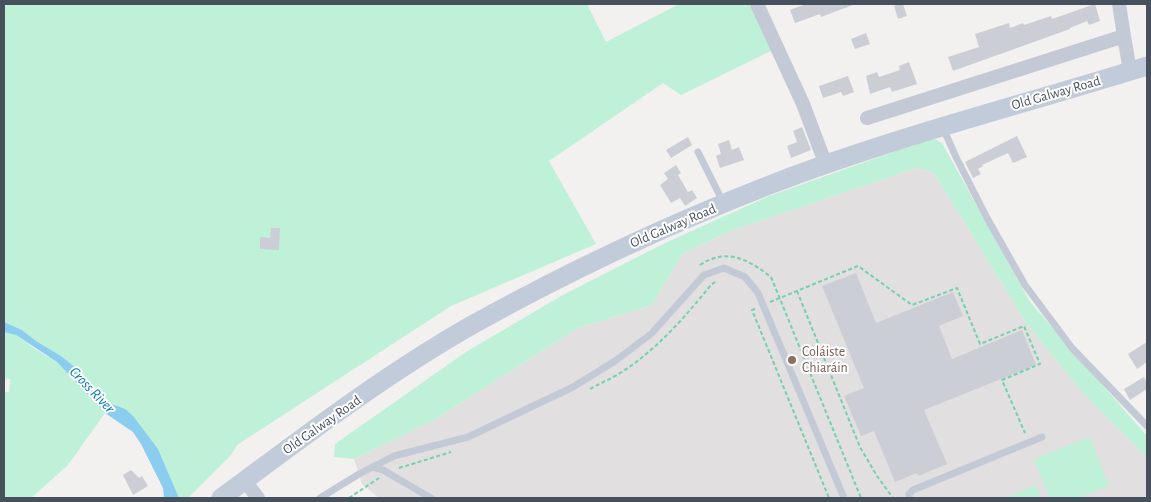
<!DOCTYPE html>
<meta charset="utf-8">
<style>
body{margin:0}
#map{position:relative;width:1151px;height:502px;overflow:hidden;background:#f3f0f0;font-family:"Alegreya Sans",sans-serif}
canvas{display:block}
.frame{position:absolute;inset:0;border:5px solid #47515e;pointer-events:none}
</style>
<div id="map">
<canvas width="1151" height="502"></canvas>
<div class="frame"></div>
</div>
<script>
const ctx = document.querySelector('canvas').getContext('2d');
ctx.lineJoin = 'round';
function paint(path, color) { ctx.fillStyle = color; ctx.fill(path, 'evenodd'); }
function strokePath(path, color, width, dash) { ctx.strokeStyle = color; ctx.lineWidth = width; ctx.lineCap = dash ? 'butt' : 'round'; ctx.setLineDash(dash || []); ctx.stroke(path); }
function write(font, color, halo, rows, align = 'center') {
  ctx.font = font + ' "Alegreya Sans",sans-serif'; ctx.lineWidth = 4; ctx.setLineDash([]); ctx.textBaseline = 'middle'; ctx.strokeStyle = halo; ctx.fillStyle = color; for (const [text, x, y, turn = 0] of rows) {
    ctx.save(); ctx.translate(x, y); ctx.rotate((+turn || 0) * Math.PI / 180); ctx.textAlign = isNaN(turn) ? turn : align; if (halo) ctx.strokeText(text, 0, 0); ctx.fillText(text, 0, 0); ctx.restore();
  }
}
const education = new Path2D(`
 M917 168 934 173 1026 323 1082 392 1147 458V498H379L362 484 354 459 434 420 578 328 652 305 682 254 735 229Z`);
const green = new Path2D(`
 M8 4H587L606 42 679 4H749L775 49 681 95 663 83 549 161 596 244 451 306 237 445 231 455 188 498H179L158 449 116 405 107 402 97 395 91 385 61 356 36 341 22 330 4 322V7Z
 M933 138 942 143 1030 302 1147 436V458L1082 392 1026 323 934 173 917 168 735 229 682 254 652 305 578 328 434 420 354 459 334 457 335 444 466 352 561 296 665 243 769 196Z
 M4 332 16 335 35 349 57 362 105 413 68 465 31 498H4V392H9L10 379 4 378Z
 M1090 437 1109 486 1078 498H1050L1034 459Z
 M1036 485 1041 498H1004Z`);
const water = new Path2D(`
 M4 322 22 330 36 341 61 356 77 369 97 395 107 402 125 409 133 416 158 449 179 498H164L163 488 141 444 133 432 105 413 57 362 16 335 4 332Z`);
const building = new Path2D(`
 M806 4H853V5L821 17 820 14 795 23 790 10Z
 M899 4H903L907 16 898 19 894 6Z
 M1095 4 1100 21 1089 25 1087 21 1070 28V29L953 71 948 57 979 47 975 34 1009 23 1010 28 1023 23 1024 25 1051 16 1052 19Z
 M866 33 870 44 855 49 851 39Z
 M909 62 917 84 892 92 890 87 870 94 866 76 877 72 879 77 900 70 899 66Z
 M848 76 854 92 843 96 841 92 823 98 819 86Z
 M802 127 811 150 791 158 787 146 797 142 793 131Z
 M1017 136 1027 157 1013 163 1008 153 982 165 983 166 978 169 981 174 973 178 965 162Z
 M688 137 692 145 671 158 666 150Z
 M729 140 732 150 739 147 744 160 720 168 716 156 721 154 718 144Z
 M676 165 681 173 678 175 688 192 692 190 697 198 685 206 680 198 671 203 660 185 668 179 664 173Z
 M271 228H280L279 250 260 249V237L270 238Z
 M856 273 876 323 953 292 963 316 939 326 952 359 1022 330 1036 365 924 410 947 464 918 476 917 473 895 482 874 431 861 436 844 396 864 388 822 286Z
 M1147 342V362L1137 369 1128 354Z
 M1144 377 1147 383V389L1130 400 1124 389Z
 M131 470 139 478 142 476 148 486 133 495 123 475Z`);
const path = new Path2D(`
 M700 265C727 247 749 260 771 277L861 498
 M797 291 860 447 877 476 893 498
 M770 302 858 266 912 305 957 288 980 344 1024 326 1040 364 1002 380 1025 433
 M755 309 752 310 829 498
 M590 389C599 384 608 380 617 375 655 352 684 318 711 285L716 281
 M399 468 451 452
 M349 498 379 478`);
const lane = new Path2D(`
 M943 128 956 157 987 218 1025 285 1072 348 1147 426
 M698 152 724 204
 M372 467 383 470 431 498
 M320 498 359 474 394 456 468 437 573 387 615 361 651 334 704 275 724 268 745 277 758 293 844 498
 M909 498V494L913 490 1042 437`);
const street = new Path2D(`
 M757 4 803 104 826 165
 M1119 4 1124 36
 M867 118 1124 36 1130 71
 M245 481 258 498`);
const secondary = new Path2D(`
 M221 498C302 438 384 375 472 325 569 271 669 224 772 184 894 137 1022 105 1147 66`);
const markers = [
 [792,360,5,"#8d6e63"]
];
const streetNames = [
 ["Old Galway Road",1056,93,-16],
 ["Old Galway Road",673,226,-23],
 ["Old Galway Road",322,425,-35]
];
const educationNames = [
 ["Coláiste",802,352],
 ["Chiaráin",802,368]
];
const waterNames = [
 ["Cross River",92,390,46]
];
paint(education, '#e1dfdf');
paint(green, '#bef1d8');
paint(water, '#8acdef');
paint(building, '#ccced6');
strokePath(path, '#75d0af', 2, [4, 2.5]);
strokePath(lane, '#c4cad5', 7);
strokePath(street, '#c4cad5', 14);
strokePath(secondary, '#c2cbd9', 19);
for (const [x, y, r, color] of markers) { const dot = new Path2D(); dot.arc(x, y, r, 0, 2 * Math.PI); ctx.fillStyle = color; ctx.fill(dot); strokePath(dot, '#fff', 2); }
write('14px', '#47515e', '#fff', streetNames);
write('14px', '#785e54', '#fff', educationNames, 'left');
write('italic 15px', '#0878b1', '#fff', waterNames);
</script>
